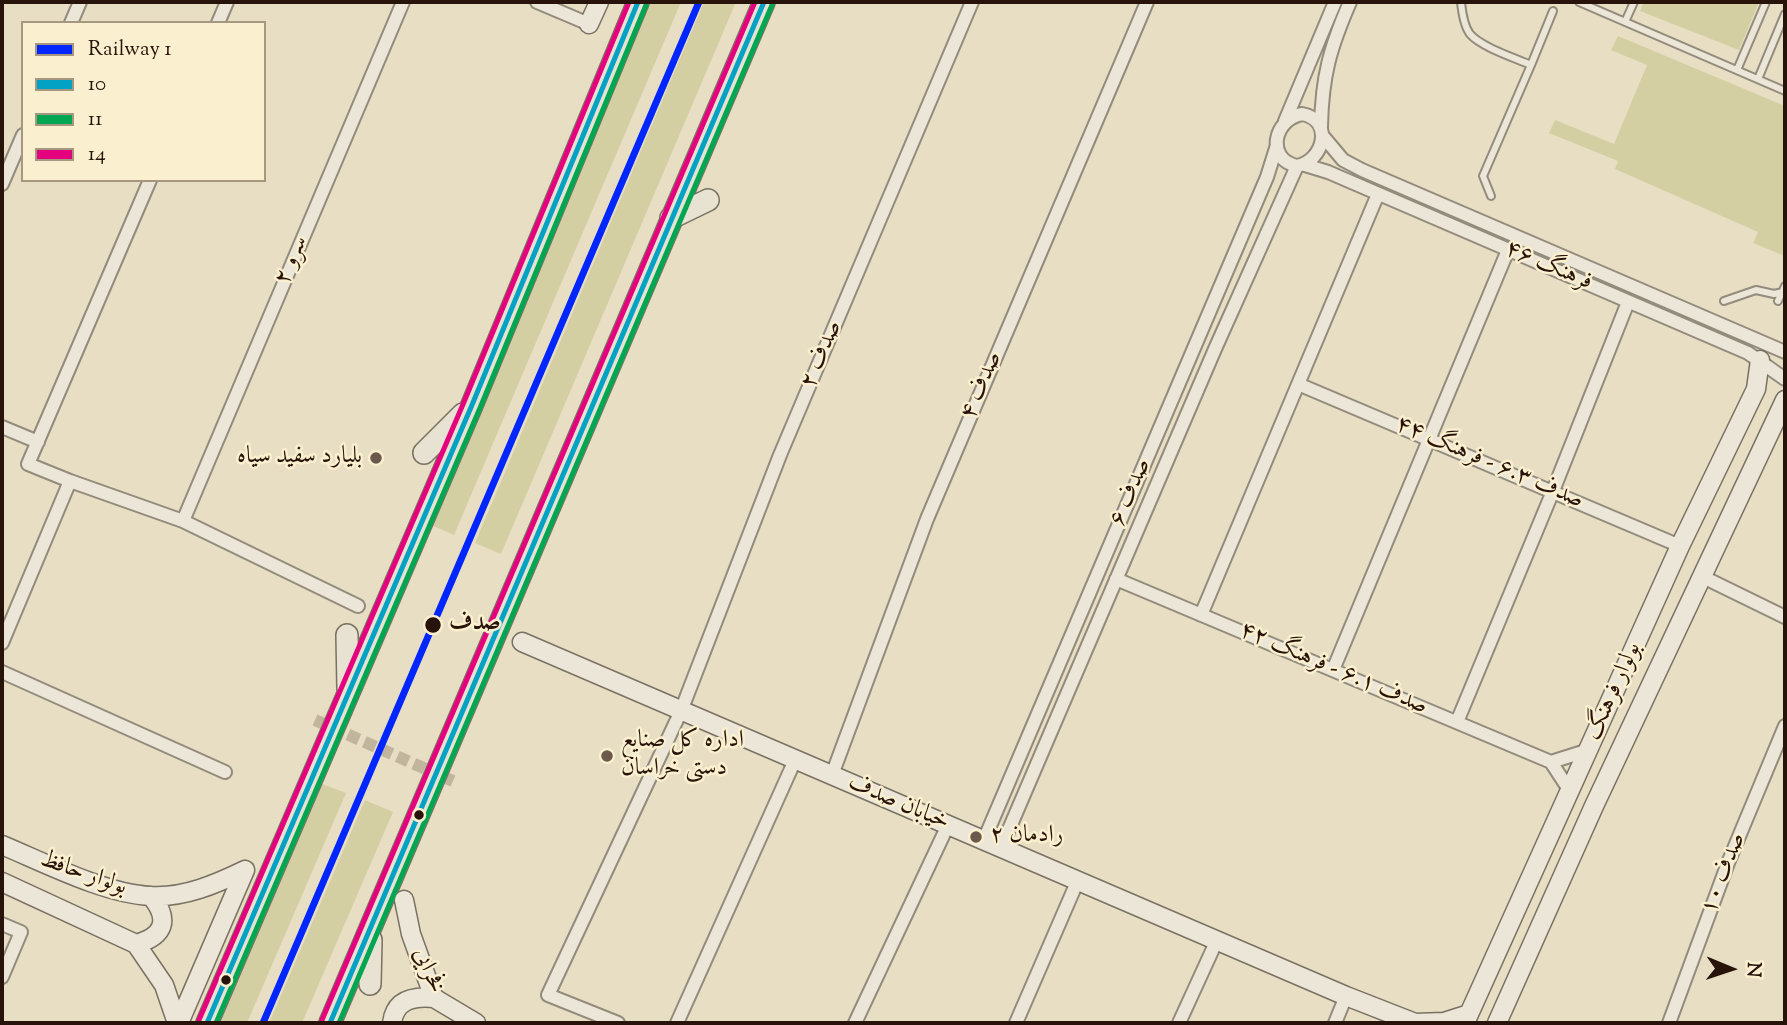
<!DOCTYPE html>
<meta charset="utf-8">
<style>
body{margin:0}
#map{position:relative;width:1787px;height:1025px;overflow:hidden;background:#e8dec3;font-family:"Sorts Mill Goudy",serif}
canvas{display:block}
.frame{position:absolute;inset:0;border:4px solid #27130a;pointer-events:none}
.legend{position:absolute;left:21px;top:21px;width:245px;height:161px;box-sizing:border-box;background:#faefce;border:2px solid #a69780;margin:0;padding:9px 12px;list-style:none;font-size:21px;color:#27130a}
.legend li{display:flex;align-items:center;gap:14px;height:35px}
.legend b{width:35px;border:2px solid #a69780}
.north{position:absolute;left:1696px;top:934px;width:70px;height:70px;-webkit-text-stroke:5px #faefce;paint-order:stroke;rotate:92deg;font-size:19px;font-weight:700;line-height:28px;text-align:center;color:#27130a}
.north::after{content:'';display:block;margin:auto;width:24px;height:32px;background:#27130a;clip-path:polygon(50% 0,100% 100%,50% 72%,0 100%)}
</style>
<div id="map">
<canvas width="1787" height="1025"></canvas>
<div class="frame"></div>
<ul class="legend">
<li><b style="height:9px;background:#0026ff"></b>Railway 1</li>
<li><b style="height:9px;background:#02a2c4"></b>10</li>
<li><b style="height:9px;background:#00a651"></b>11</li>
<li><b style="height:9px;background:#e5007d"></b>14</li>
</ul>
<div class="north">N</div>
</div>
<script>
const ctx = document.querySelector('canvas').getContext('2d');
ctx.lineJoin = 'round';
function paint(path, color) { ctx.fillStyle = color; ctx.fill(path, 'evenodd'); }
function strokePath(path, color, width, dash) { ctx.strokeStyle = color; ctx.lineWidth = width; ctx.lineCap = dash ? 'butt' : 'round'; ctx.setLineDash(dash || []); ctx.stroke(path); }
function write(font, color, halo, rows, align = 'center') {
  ctx.font = font + ' "Sorts Mill Goudy",Amiri,serif'; ctx.lineWidth = 5; ctx.setLineDash([]); ctx.textBaseline = 'middle'; ctx.strokeStyle = halo; ctx.fillStyle = color; for (const [text, x, y, turn = 0] of rows) {
    ctx.save(); ctx.translate(x, y); ctx.rotate((+turn || 0) * Math.PI / 180); ctx.textAlign = isNaN(turn) ? turn : align; if (halo) ctx.strokeText(text, 0, 0); ctx.fillText(text, 0, 0); ctx.restore();
  }
}
const green = new Path2D(`
 M650 2H681L454 535 429 524Z
 M704 2H736L501 554 475 543Z
 M1644 2H1759L1739 50 1640 11Z
 M1618 36 1785 106V256L1753 243 1758 232 1615 169 1618 161 1549 133 1555 120 1614 144 1647 65 1611 50Z
 M320 783 346 793 247 1023H218Z
 M365 800 393 812 302 1023H269Z`);
const streetTunnel = new Path2D(`
 M315 720 453 781`);
const lane = new Path2D(`
 M1461 2C1462 12 1464 26 1470 34 1481 47 1515 58 1531 65L1483 176 1491 196
 M1579 2 1785 91
 M1625 22 1634 2
 M1531 65 1553 11
 M1737 70 1766 2
 M1758 79 1785 14
 M1724 301 1756 290 1774 294 1783 292
 M1778 301 1785 286`);
const street = new Path2D(`
 M537 2 589 24
 M71 23 80 2
 M218 23 227 2
 M1302 114C1334 120 1324 161 1297 166 1265 159 1274 119 1302 114Z
 M1285 121 1335 2
 M1321 127C1322 76 1330 48 1350 2
 M1322 135 1343 160 1362 170 1785 352
 M1305 165 1328 172 1748 353 1785 379
 M150 180 28 464 70 481 183 521 358 606
 M2 184 23 135
 M1298 384 1680 546
 M2 427 38 442
 M183 521 403 2
 M1701 576 1785 617
 M1116 579 1551 762 1570 791
 M1201 615 1378 194
 M2 643 70 481
 M1333 670 1508 250
 M2 672 225 772
 M1457 722 1553 491 1628 302
 M1551 762 1589 750
 M832 775 927 519 1147 2
 M984 840 1267 177 1277 145
 M1001 848 1215 349 1297 166
 M2 924 21 932 2 977
 M618 1023 548 995 681 711 780 455 972 2
 M677 1023 795 760
 M855 1023 948 825
 M1016 1023 1078 880
 M1179 1023 1217 940
 M1335 1023 1346 996
 M1669 1023 1728 863 1785 726`);
const secondary = new Path2D(`
 M589 24 599 2
 M522 642 1346 996 1415 1023 1444 1022 1469 1014
 M2 845C45 863 105 894 151 896 184 898 216 884 245 870
 M2 882 136 944 164 985 177 1023
 M404 900 411 934 434 998 476 1023
 M136 944C165 936 170 919 151 896
 M179 1023 245 870
 M392 1023C395 1000 413 996 434 998
 M1465 1023 1680 546 1756 389 1760 360
 M1497 1023 1594 806 1785 400`);
const highway = new Path2D(`
 M671 218 708 200
 M424 453 463 414
 M347 635 348 689
 M370 984 371 940
 M207 1023 472 405 638 2
 M330 1023 764 2`);
const bus1 = new Path2D(`
 M207 1023 472 405 638 2
 M330 1023 764 2`);
const bus2 = new Path2D(`
 M216 1023 480 408 646 5
 M339 1023 772 5`);
const bus3 = new Path2D(`
 M199 1020 464 402 629 2
 M322 1020 755 2`);
const rail1 = new Path2D(`
 M263 1023 699 2`);
const markers = [
 [376,458,7,"#6b5a4b"],
 [433,625,9,"#27130a"],
 [607,756,7,"#6b5a4b"],
 [419,815,6,"#27130a"],
 [976,837,7,"#6b5a4b"],
 [226,980,6,"#27130a"]
];
const streetNames = [
 ["سرو ۲",293,261,-67],
 ["فرهنگ ۴۶",1548,267,23],
 ["صدف ۲",823,355,-67],
 ["صدف ۴",983,386,-67],
 ["صدف ۶.۳ - فرهنگ ۴۴",1489,464,23],
 ["صدف ۶",1132,493,-67],
 ["صدف ۶.۱ - فرهنگ ۴۲",1333,670,23],
 ["بولوار فرهنگ",1615,692,-66],
 ["خیابان صدف",898,804,23],
 ["صدف ۱۰",1725,874,-69],
 ["بولوار حافظ",83,875,19],
 ["فخرایی",427,971,66]
];
const poiNames = [
 ["بلیارد سفید سیاه",362,458,"right"],
 ["اداره کل صنایع",621,742],
 ["دستی خراسان",621,770],
 ["رادمان ۲",990,837]
];
const stopNames = [
 ["صدف",449,625]
];
paint(green, '#d4cfa3');
strokePath(streetTunnel, '#c1b59e', 12, [12, 6]);
strokePath(lane, '#938c7c', 10);
strokePath(street, '#938c7c', 16);
strokePath(secondary, '#797162', 21);
strokePath(highway, '#797162', 24);
strokePath(lane, '#ebe6d8', 6);
strokePath(street, '#ebe6d8', 12);
strokePath(secondary, '#ebe6d8', 18);
strokePath(highway, '#e8e2d2', 21);
strokePath(bus1, '#02a2c4', 5);
strokePath(bus2, '#00a651', 5);
strokePath(bus3, '#e5007d', 5);
strokePath(rail1, '#0026ff', 7);
for (const [x, y, r, color] of markers) { const dot = new Path2D(); dot.arc(x, y, r, 0, 2 * Math.PI); ctx.fillStyle = color; ctx.fill(dot); strokePath(dot, '#faefce', 2.5); }
write('24px', '#27130a', '#faefce', streetNames);
write('24px', '#27130a', '#faefce', poiNames, 'left');
write('bold 24px', '#27130a', '#faefce', stopNames, 'left');
</script>
